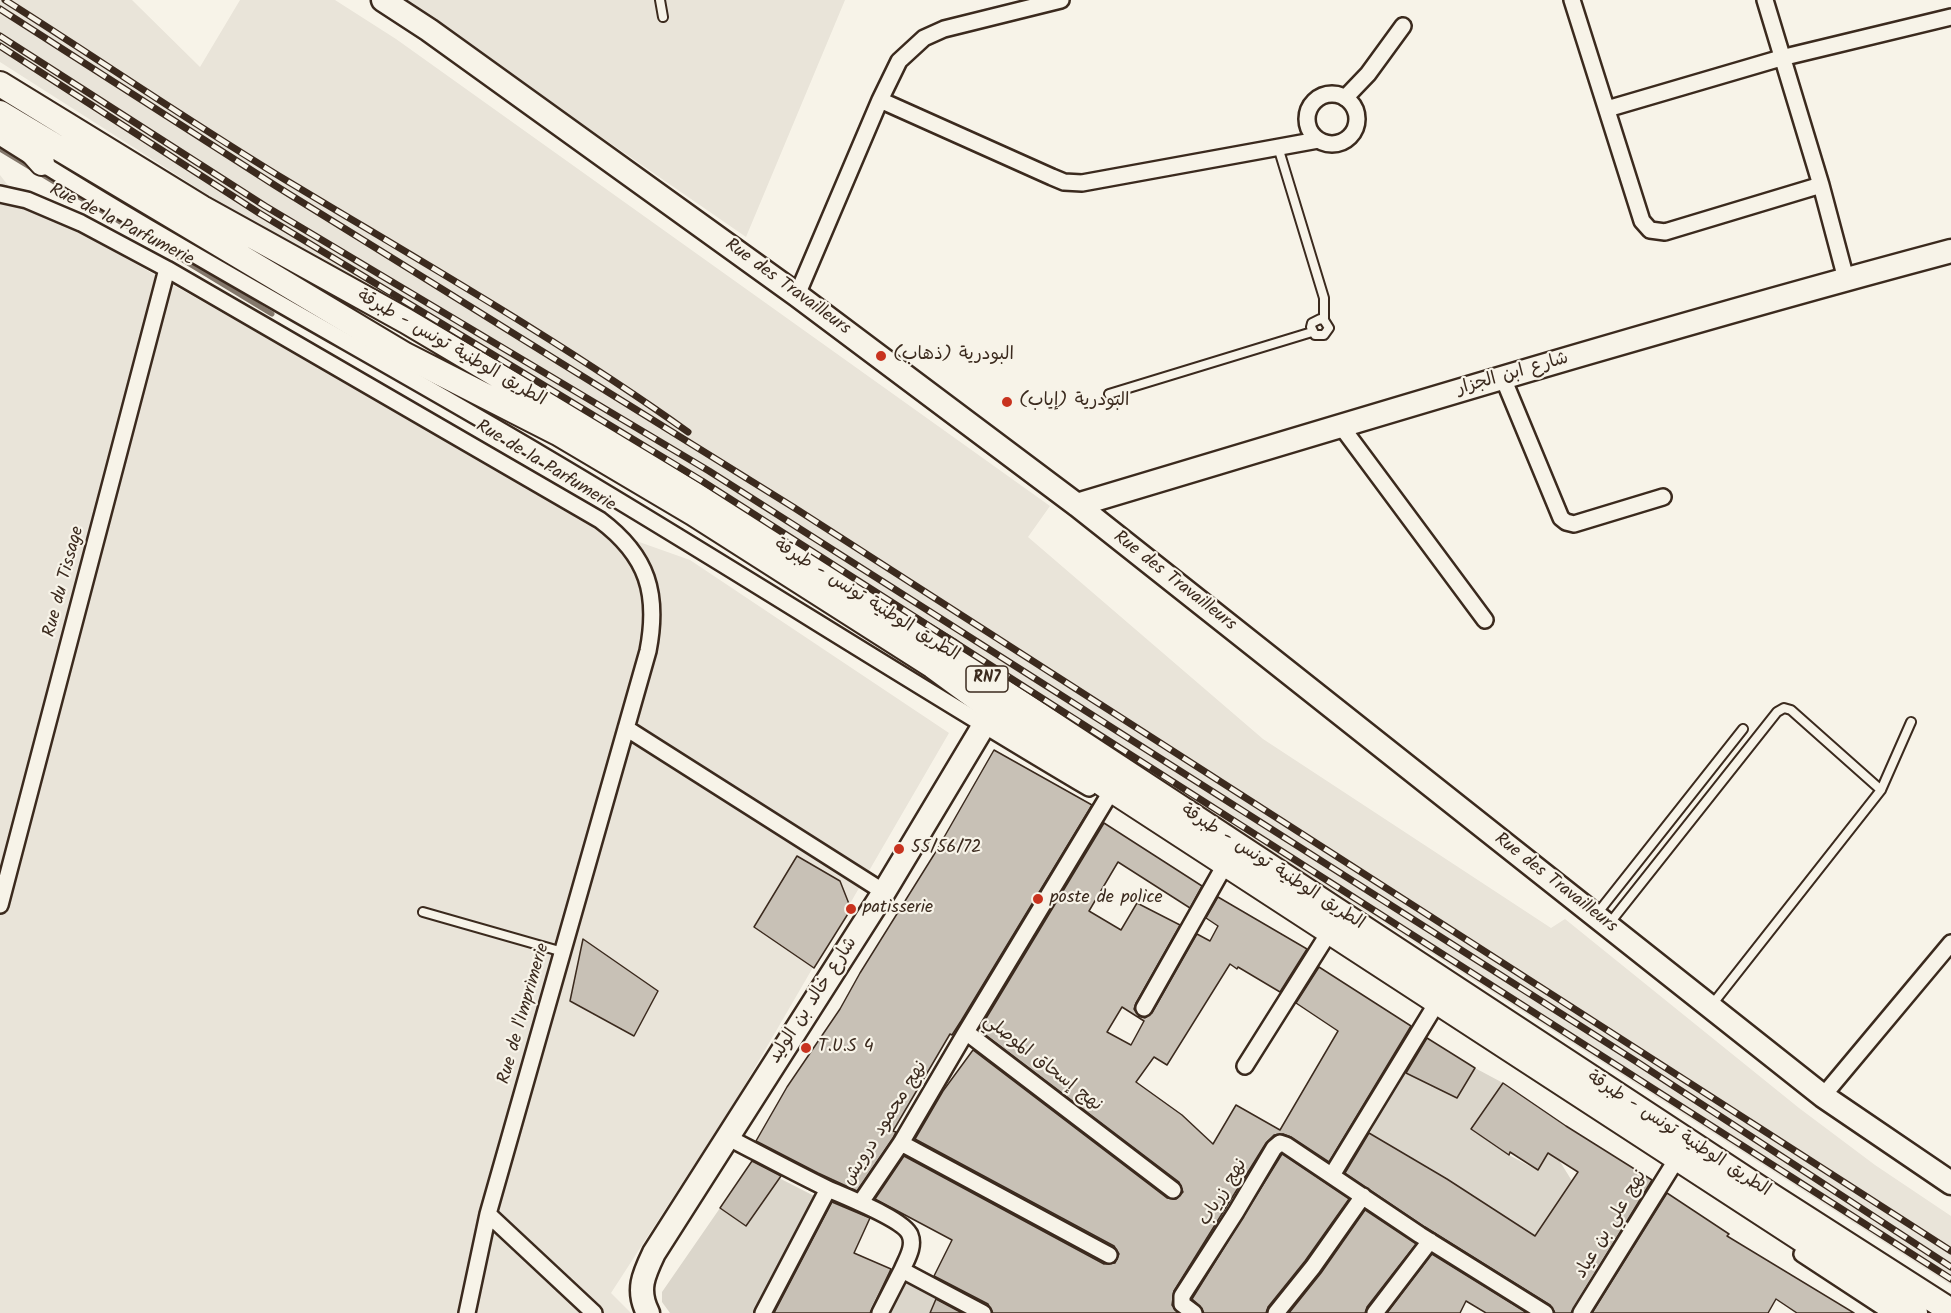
<!DOCTYPE html>
<meta charset="utf-8">
<style>
body{margin:0}
canvas{display:block;background:#f7f3e8}
</style>
<canvas width="1951" height="1313"></canvas>
<script>
const ctx = document.querySelector('canvas').getContext('2d');
ctx.lineJoin = 'round';
function paint(path, color) { ctx.fillStyle = color; ctx.fill(path, 'evenodd'); }
function strokePath(path, color, width, dash) { ctx.strokeStyle = color; ctx.lineWidth = width; ctx.lineCap = dash ? 'butt' : 'round'; ctx.setLineDash(dash || []); ctx.stroke(path); }
function write(font, color, halo, rows, align = 'center') {
  ctx.font = font + ' Kalam,"Playpen Sans Arabic",sans-serif'; ctx.lineWidth = 4.5; ctx.setLineDash([]); ctx.textBaseline = 'middle'; ctx.strokeStyle = halo; ctx.fillStyle = color; for (const [text, x, y, turn = 0] of rows) {
    ctx.save(); ctx.translate(x, y); ctx.rotate((+turn || 0) * Math.PI / 180); ctx.textAlign = isNaN(turn) ? turn : align; if (halo) ctx.strokeText(text, 0, 0); ctx.fillText(text, 0, 0); ctx.restore();
  }
}
const built = new Path2D(`
 M0 0H132L200 67 240 0H335L396 39 1050 506 1028 537 1263 739 1551 928 1565 919 1799 1108 1875 1165 1951 1216V1285L1027 695 255 225 0 62Z
 M403 0H845L746 237Z
 M0 175 17 197 611 532 690 560 949 733 736 1100 611 1293 631 1313H0Z`);
const green = new Path2D(`
 M1475 1068 1503 1083 1471 1129 1509 1155 1537 1170 1550 1149 1559 1160 1572 1181 1549 1215 1552 1246 1370 1133 1401 1070 1457 1098Z
 M779 1178 820 1199 756 1313H670L662 1302V1292L720 1208Z
 M913 1283 938 1297 930 1313H886L902 1285Z`);
const stream = new Path2D(`
 M0 149 272 314`);
const building = new Path2D(`
 M994 750 1092 805 961 1021 952 1035 950 1034 893 1131 896 1132 893 1138 857 1191 818 1173 756 1141 787 1087 840 1009 860 973 935 853Z
 M1104 823 1202 886 1190 908 1118 862 1089 911 1121 930 1137 903 1180 925 1136 1003 1134 1009 1139 1016 1145 1018 1152 1013 1197 934 1210 941 1218 926 1206 918 1218 897 1307 949 1280 992 1238 967 1237 969 1230 964 1167 1065 1154 1057 1136 1082 1182 1115 1213 1144 1236 1105 1280 1130 1338 1031 1296 1003 1319 967 1411 1026 1329 1162 1291 1137 1283 1134 1274 1135 1266 1143 1174 1291 1172 1305 1178 1313H993L988 1304 934 1276 952 1240 875 1199 904 1156 1104 1264 1115 1263 1119 1254 1114 1246 915 1139 943 1091 973 1050 1167 1198 1176 1199 1183 1192 1179 1182 979 1030ZM1122 1007 1144 1021 1131 1045 1107 1032Z
 M797 856 840 881 851 909 814 968 754 927Z
 M583 939 658 991 634 1036 570 1001Z
 M1427 1038 1475 1068 1457 1098 1406 1073Z
 M1503 1083 1566 1126 1652 1180 1571 1313H1555L1550 1305 1425 1227 1345 1173 1369 1133 1447 1179 1535 1236 1578 1172 1548 1153 1538 1170 1510 1152 1509 1155 1471 1129Z
 M1282 1154 1349 1199 1305 1261 1268 1307 1266 1313H1204L1200 1306 1192 1299Z
 M752 1161 781 1176 746 1226 720 1208Z
 M1667 1193 1729 1234 1727 1236 1854 1313H1797L1776 1299 1768 1313H1592Z
 M832 1202 870 1218 854 1253 891 1269 870 1313H774Z
 M1365 1210 1416 1244 1367 1307 1365 1313H1289L1321 1273Z
 M1432 1254 1527 1313H1486L1466 1301 1460 1313H1387Z
 M936 1299 962 1313H930Z`);
const lane = new Path2D(`
 M660 0 663 17
 M1278 147 1324 298V320L1329 328 1324 335H1315L1311 327 1312 323 1320 319 1324 320
 M1109 394 1312 332
 M423 912 563 952
 M1596 915 1743 729
 M1609 924 1777 712 1784 708 1791 710 1881 790
 M1711 1006 1881 790 1911 722`);
const street = new Path2D(`
 M1572 0 1642 221 1650 230 1665 232 1821 185
 M1765 0 1821 185 1846 279
 M1307 119a25 25 0 1 1 50 0a25 25 0 1 1-50 0Z
 M1345 98 1368 74 1403 26
 M880 100 1052 177 1064 182 1082 183 1318 140
 M1607 109 1781 58 1951 17
 M0 137C178 250 363 349 544 456 727 564 906 680 1089 788
 M0 194 27 200 81 223 167 269 600 520C648 556 659 594 648 651L488 1214 467 1313
 M797 295 880 100 899 61 924 38 944 29 1061 0
 M1503 378 1561 518 1566 522 1574 524 1663 497
 M1341 426 1485 620
 M626 728 884 892
 M1112 790 966 1032 1173 1190
 M0 905 167 269
 M1144 1008 1226 863
 M1245 1066 1330 931
 M1823 1096 1951 943
 M727 1137C760 1154 793 1172 826 1188 843 1196 904 1219 910 1235 915 1247 906 1260 902 1270
 M901 1143 1109 1255
 M1332 1175 1438 1001
 M861 1202 901 1143 966 1032
 M488 1214 594 1313
 M1802 1254 1892 1313
 M763 1313 828 1189
 M880 1313 902 1270 983 1313
 M1194 1313 1182 1304V1296L1236 1212 1274 1148 1280 1143 1286 1145 1420 1235 1545 1313
 M1276 1313 1313 1267 1363 1196
 M1375 1313 1430 1241
 M1581 1313 1678 1157`);
const secondary = new Path2D(`
 M383 0 429 30 797 295 1077 505 1823 1096 1951 1183
 M1077 505C1368 418 1658 329 1951 251
 M648 1313C636 1290 644 1274 654 1253L884 892 1002 695`);
const primary = new Path2D(`
 M0 84 202 208 406 321 595 433 949 651 1004 692 1773 1197 1951 1311
 M0 113 405 355 558 433 693 513 933 666 993 710 1112 790 1915 1313
 M9 126 42 163`);
const rail = new Path2D(`
 M5 0C98 59 190 122 284 179 420 261 559 340 688 432
 M0 9 276 186 793 507 1951 1251
 M0 36 265 206 709 471 1637 1062 1951 1267
 M0 46 259 213 702 481 1951 1279`);
const markers = [
 [881,356,6,"#c8321e"],
 [1007,402,6,"#c8321e"],
 [899,849,6,"#c8321e"],
 [1038,899,6,"#c8321e"],
 [851,909,6,"#c8321e"],
 [806,1048,6,"#c8321e"]
];
const shields = [
 [987,679,42]
];
const shieldNames = [
 ["RN7",987,679]
];
const streetNames = [
 ["Rue de la Parfumerie",121,226,27],
 ["Rue des Travailleurs",787,288,36],
 ["الطريق الوطنية تونس - طبرقة",451,349,30],
 ["شارع ابن الجزار",1513,375,-16],
 ["Rue de la Parfumerie",545,467,31],
 ["Rue du Tissage",65,582,-75],
 ["Rue des Travailleurs",1174,582,38],
 ["الطريق الوطنية تونس - طبرقة",866,601,32],
 ["الطريق الوطنية تونس - طبرقة",1272,868,33],
 ["Rue des Travailleurs",1555,884,38],
 ["شارع خالد بن الوليد",814,1001,-57],
 ["Rue de l'Imprimerie",525,1014,-74],
 ["نهج إسحاق الموصلي",1042,1064,38],
 ["نهج محمود درويش",886,1124,-58],
 ["الطريق الوطنية تونس - طبرقة",1678,1135,33],
 ["نهج زرياب",1224,1193,-58],
 ["نهج علي بن عياد",1612,1225,-59]
];
const poiNames = [
 ["البودرية (ذهاب)",893,356],
 ["البودرية (إياب)",1019,402],
 ["55/56/72",911,849],
 ["poste de police",1050,899],
 ["patisserie",863,909],
 ["T.U.S 4",818,1048]
];
paint(built, '#e9e4d9');
paint(green, '#dbd6cb');
strokePath(stream, '#84786c', 5);
paint(building, '#c8c1b6');
strokePath(building, '#3b2a1e', 1.5);
strokePath(lane, '#3b2a1e', 12);
strokePath(street, '#3b2a1e', 20);
strokePath(secondary, '#3b2a1e', 27);
strokePath(primary, '#3b2a1e', 28);
strokePath(lane, '#f7f3e8', 8);
strokePath(street, '#f7f3e8', 15);
strokePath(secondary, '#f7f3e8', 22);
strokePath(primary, '#f7f3e8', 24);
strokePath(rail, '#3b2a1e', 7);
strokePath(rail, '#f7f3e8', 4.5, [14]);
for (const [x, y, r, color] of markers) { const dot = new Path2D(); dot.arc(x, y, r, 0, 2 * Math.PI); ctx.fillStyle = color; ctx.fill(dot); strokePath(dot, '#f7f3e8', 2); }
for (const [x, y, w] of shields) { const box = new Path2D(); box.roundRect(x - w / 2, y - 13, w, 26, 4.5); ctx.fillStyle = '#f7f3e8'; ctx.fill(box); strokePath(box, '#3b2a1e', 1.5); }
write('bold 16px', '#3b2a1e', null, shieldNames);
write('18px', '#3b2a1e', '#f7f3e8', streetNames);
write('18px', '#3b2a1e', '#f7f3e8', poiNames, 'left');
</script>
